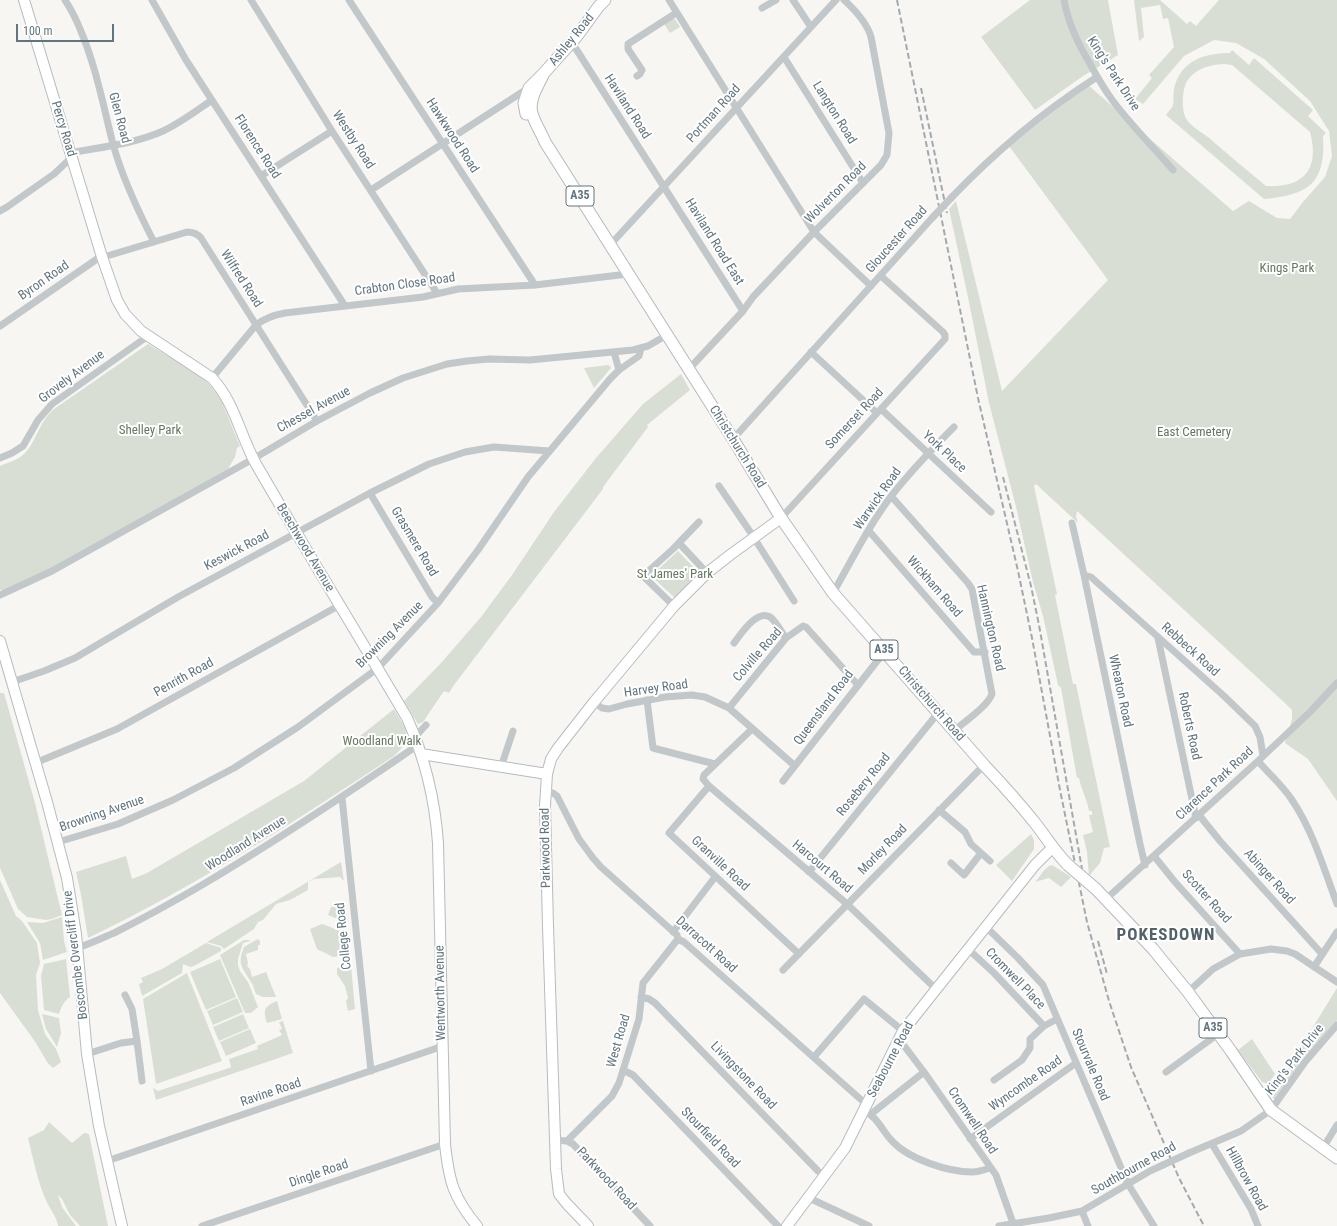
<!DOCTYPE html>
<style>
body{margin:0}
#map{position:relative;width:1337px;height:1226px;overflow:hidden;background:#f7f6f3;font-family:"Roboto Condensed",sans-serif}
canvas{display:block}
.scale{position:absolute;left:16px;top:24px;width:98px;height:18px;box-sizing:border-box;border:2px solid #61757f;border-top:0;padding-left:5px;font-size:12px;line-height:14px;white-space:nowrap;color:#61757f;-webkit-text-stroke:3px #fff;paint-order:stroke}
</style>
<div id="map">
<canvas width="1337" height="1226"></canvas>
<div class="scale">100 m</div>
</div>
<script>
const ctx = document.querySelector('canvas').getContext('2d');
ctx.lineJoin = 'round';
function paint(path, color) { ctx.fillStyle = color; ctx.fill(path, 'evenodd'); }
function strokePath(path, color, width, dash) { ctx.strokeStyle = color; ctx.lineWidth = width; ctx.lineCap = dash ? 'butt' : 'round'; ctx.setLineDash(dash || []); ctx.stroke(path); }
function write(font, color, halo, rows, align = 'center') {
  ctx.font = font + ' "Roboto Condensed",sans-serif'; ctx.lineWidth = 4; ctx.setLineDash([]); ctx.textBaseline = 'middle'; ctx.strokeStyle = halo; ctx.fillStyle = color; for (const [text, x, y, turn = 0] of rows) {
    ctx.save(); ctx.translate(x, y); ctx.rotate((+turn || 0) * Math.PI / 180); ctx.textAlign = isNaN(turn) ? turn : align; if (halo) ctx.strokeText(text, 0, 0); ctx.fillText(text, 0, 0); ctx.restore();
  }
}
const green = new Path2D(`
 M1030 0H1108L1118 55 1083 76 1035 110 981 37Z
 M1134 0H1160L1187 24 1190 21 1196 26 1219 0H1337V801L1308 759 1285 743 1292 719V710L1287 705 1077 511 1076 516 1078 523 1036 484 1034 486 1057 594 1055 595 1073 684H1076L1110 847 1104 848 1100 863 1089 876 1087 852 1083 835 1093 832 1089 815H1092V811H1089C1087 799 1081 789 1079 778H1077L1061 688 1058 685 1043 616 1033 582 1016 507 989 403 969 302 949 209 956 201 1002 391 1108 280 1009 146 1088 85 1233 211 1249 201 1277 218 1290 219 1303 202 1325 177 1332 156 1329 131 1310 101 1264 59 1236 43 1214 40 1184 56 1143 104 1135 99 1152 78 1149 75 1174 47 1168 18 1163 19 1160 5 1141 8 1144 37 1139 41Z
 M671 19H675L680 27 670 33 664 24Z
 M1232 50 1249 65 1254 58 1313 110 1308 116 1326 133 1323 136C1326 183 1309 195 1264 199L1166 115C1168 112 1172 108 1173 105 1174 100 1173 94 1174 89 1180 61 1204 53 1230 53ZM1224 64 1232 65 1310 132C1320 169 1304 188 1266 186 1247 170 1227 154 1208 137 1202 133 1190 125 1187 120 1181 111 1182 90 1187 81 1196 68 1209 65 1224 64Z
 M148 344 198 374 210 385 221 400 240 446 237 448 235 457 228 469 192 491 48 570 5 590H0V466C9 462 18 460 25 453 37 440 39 422 54 409Z
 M608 365 610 366 611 368 594 388 584 368Z
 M681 374 690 390 647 425 648 427 603 487V489L454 685 449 693 444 691 423 722 418 724 404 701 441 663 481 617 512 575 554 512 596 458 643 404Z
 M678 551 700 574 675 598 651 576Z
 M0 693H4L35 803 62 915 52 919 46 920 27 917 18 909 0 868Z
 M394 709C406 730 415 737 394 756 295 821 195 887 88 938L81 895 76 872 126 856 132 879 147 873 304 781Z
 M1031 834 1034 840V849L1012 881 996 865Z
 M341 862 344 881 340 877 314 879 308 882V890L290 900 276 904 263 920 258 922 254 929 224 949 221 946 207 942Z
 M1052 865 1071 877 1061 887 1049 878 1035 882C1041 876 1044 867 1052 865Z
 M0 880 16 916 22 921 37 943 40 963 36 975 38 1010 45 1034 56 1049 61 1062 53 1068 47 1062 36 1043 0 993Z
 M345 904 348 921 340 920 328 915 331 907Z
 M62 917 64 941 67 952 43 960 40 943 27 922 43 923Z
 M322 924C331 926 338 933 347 931L351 955 333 957 317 949 310 929Z
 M258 939 260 941V945H258V950L246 954 248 963 247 966 250 969 252 977 266 972 276 997H263L256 994C254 990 254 986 251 982 242 967 237 965 244 947L254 941Z
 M244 940H249L250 941 243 943 238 959V965L240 971 248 982 258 1007 251 1013H245L220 955Z
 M206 943 221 948V951L194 966 190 967 183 964 182 973 142 996 139 984 143 982 141 978 162 969Z
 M66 959 70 997C64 1001 61 1007 59 1014L44 1010 41 976 44 964Z
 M220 959 236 997 206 1010 190 972Z
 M351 965 355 1009 348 1011 346 1001 348 998 345 986 337 974V968Z
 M187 973 222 1061 156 1084 143 999Z
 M1337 988V1020L1327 1035 1303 1059 1275 1100 1271 1095Z
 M237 998 243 1012 213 1025 207 1011Z
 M277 1001 282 1019 267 1023C263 1009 264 1007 277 1001Z
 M42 1014 59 1018 61 1033 57 1047 46 1029Z
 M243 1014 249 1028 219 1041 213 1027Z
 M283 1021 293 1053 156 1100 153 1088 158 1091 229 1068 231 1067 229 1059 258 1049 257 1046 282 1035 279 1030 282 1029 279 1022Z
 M250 1029 256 1043 226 1056 220 1042Z
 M1252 1039 1275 1074 1268 1084 1262 1082 1238 1050Z
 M49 1122 72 1143 84 1133 89 1134 108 1226H80L70 1215 62 1199 58 1195 62 1207 76 1226H58C56 1214 49 1209 45 1198 37 1179 33 1158 28 1138L44 1130Z`);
const street = new Path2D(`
 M65 0C71 9 76 19 80 29 96 66 103 105 113 144 122 177 138 211 154 242
 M152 0 186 60 345 306
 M251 0 332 131 437 293
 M349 0 535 285
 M669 0 814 232 871 286
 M793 0 811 27
 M1064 0C1068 23 1077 42 1089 62 1096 75 1104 89 1113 101 1131 125 1153 147 1173 170
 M762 8 776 0
 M571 41 743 311
 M784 57 863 183
 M637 76 640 74 642 70 628 49V44L676 13
 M70 153C101 147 134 144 163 131 180 123 196 111 212 100
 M261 176 332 131
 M371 190 527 89
 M951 198C995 152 1044 111 1097 77
 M0 211 7 207 54 174 72 157
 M610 245 836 0
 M0 326 97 259 187 232C193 232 197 233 201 238L317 421
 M614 352 619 370
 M811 352 877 413
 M689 369 743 311 753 297 814 232 881 165 887 155 889 133 871 37C867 23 855 10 844 0
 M212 378 256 325C265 318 274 315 285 313L423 297 458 289 535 285 628 274
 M881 409 991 512
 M733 439 933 217
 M0 458 12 453 23 446 38 420 52 404 148 336
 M719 486 751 533 794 601
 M370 493 432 597 438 603
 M891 496 968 583 972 589 992 694C987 707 965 721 954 731
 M781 518 945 339V335L943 332 881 276
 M1072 523 1084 575 1140 844 1145 865
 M869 531 974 652H985
 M679 543 707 573
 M1084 575 1091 577 1224 696 1255 726 1260 737 1263 756
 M833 593C852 560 869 525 892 495 911 471 932 449 954 427
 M0 595 52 571 253 459 317 421 370 393 403 378 447 364 467 361 489 359 530 360 633 350 648 346 667 335
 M674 606 643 576 673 549 699 522
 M1158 638 1196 818
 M734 643C741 634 757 609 770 617 776 621 781 632 786 638
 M12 682 44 671 75 658 178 597 370 493 429 464 465 452 494 447 549 451
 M647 700 653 748 715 764
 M594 702 602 708 609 709 627 704 665 697 692 695 705 697 729 708 795 766
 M729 708 786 638 803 626 806 627 857 684
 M752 729 704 775 703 779 709 786 847 904 936 989
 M415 737 426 725
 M1258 761C1269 774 1283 786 1292 800 1313 831 1324 869 1337 904
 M35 763 117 729 340 605
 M501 767 513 731
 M783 781 885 651
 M709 786 669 833 799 954
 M545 792 553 793 557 796 579 839 593 858 601 867 677 935 678 939 684 942 867 1105
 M342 798 371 1071
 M939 810 965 832 971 844 990 861
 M1199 815 1220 841 1322 954
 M58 842 118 824 173 800 234 768 298 727 378 668 438 603 478 550 528 477 610 379 619 370 639 356 641 348
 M1154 856 1175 882 1240 954
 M951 863 964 875 981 853
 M809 872 938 713
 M1106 899 1258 761 1311 711 1337 683
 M986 927 1018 958 1043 985 1128 1184 1154 1226
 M673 932 715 877
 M77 948C90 944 102 938 114 933 144 918 173 902 202 885 276 841 347 794 418 745
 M968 949 994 973 1044 1026
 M1314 967 1337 932
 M783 970 984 765
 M1188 992 1213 969 1240 954 1271 949 1287 951 1295 954 1337 982
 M125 995 132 1009 137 1041
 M641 997 649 999 655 1003 818 1171 825 1176
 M899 1039 924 1072 996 1175 1014 1226
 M87 1054 121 1043 137 1041 142 1081
 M814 1057 864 999 903 1031
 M623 1070 633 1075 778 1226
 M1166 1072 1218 1034
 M994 1080 1022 1060 1030 1048V1039L1044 1026 1057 1019
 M864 1111C878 1117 882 1131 893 1142 909 1159 948 1172 972 1172 978 1172 984 1170 990 1168
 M871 1114 924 1072
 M970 1139 1076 1063
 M555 1140 567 1141 573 1144 650 1226
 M567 1141 612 1096 619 1083 639 1019 643 983 678 939
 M1212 1144 1251 1209 1258 1226
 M1323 1148 1337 1125
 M1189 1153 1241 1131 1271 1110 1305 1062 1337 1025
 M107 1161 443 1046
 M809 1198 869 1226
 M1082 1211 1088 1226
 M202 1226 445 1144
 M999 1226 1049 1218 1082 1211 1150 1171 1163 1165`);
const secondary = new Path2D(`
 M24 0 102 257 117 300 125 314 141 331 212 378C235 403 240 435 256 464 305 549 357 633 407 718 425 758 435 800 438 843L445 1144C449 1181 453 1197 477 1226
 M0 641 47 802 67 878 76 934 87 1054 99 1126 122 1226
 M421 754 547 774
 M588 1226 567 1204 559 1194 556 1169 548 926 545 806 547 774 551 759 558 748 594 702 674 606 707 573 730 555 781 518
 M787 1226 845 1148 903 1031 1035 865 1052 848`);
const primary = new Path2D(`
 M544 73C539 84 528 100 532 113 534 122 541 132 545 142L733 439 781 518 833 593 984 765C1002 784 1019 803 1035 823 1046 837 1055 852 1068 865
 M526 114 524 103 529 88 544 73 577 36 599 6 605 0
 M1096 889 1153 949 1188 992 1231 1051 1271 1110 1337 1158`);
const rail = new Path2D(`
 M897 0 978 398 1018 571 1032 638 1060 790 1087 922 1109 1001 1131 1067 1179 1178 1204 1226
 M921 88 947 213
 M1003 477 1031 586 1039 625 1082 869
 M1098 941 1107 974`);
const streetBridge = new Path2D(`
 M933 217 951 198
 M1163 1165 1189 1153`);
const primaryBridge = new Path2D(`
 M1068 865 1096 889`);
const shields = [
 [580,196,28],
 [884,650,28],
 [1213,1028,28]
];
const shieldNames = [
 ["A35",580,196],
 ["A35",884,650],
 ["A35",1213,1028]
];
const streetNames = [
 ["Ashley Road",572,40,-51],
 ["King's Park Drive",1113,74,57],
 ["Haviland Road",627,107,57],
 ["Langton Road",834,113,58],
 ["Portman Road",714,114,-48],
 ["Glen Road",119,118,75],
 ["Percy Road",63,129,73],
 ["Hawkwood Road",452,136,57],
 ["Westby Road",353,140,57],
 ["Florence Road",257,147,57],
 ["Wolverton Road",836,193,-45],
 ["Gloucester Road",897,240,-48],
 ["Haviland Road East",714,242,58],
 ["Wilfred Road",241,279,57],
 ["Byron Road",44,281,-35],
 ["Crabton Close Road",405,285,-8],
 ["Grovely Avenue",72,377,-37],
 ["Chessel Avenue",314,410,-29],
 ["Somerset Road",855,419,-47],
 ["Christchurch Road",737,447,58],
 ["York Place",944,452,43],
 ["Warwick Road",878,499,-55],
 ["Grasmere Road",414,542,59],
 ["Beechwood Avenue",305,548,59],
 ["Keswick Road",237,551,-28],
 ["Wickham Road",934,587,49],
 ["Hannington Road",990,628,77],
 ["Browning Avenue",390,635,-45],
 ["Rebbeck Road",1190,650,42],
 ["Colville Road",758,655,-49],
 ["Penrith Road",184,678,-29],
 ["Harvey Road",656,689,-8],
 ["Wheaton Road",1120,691,78],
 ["Christchurch Road",931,704,49],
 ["Queensland Road",824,708,-53],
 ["Roberts Road",1189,726,78],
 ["Clarence Park Road",1215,784,-43],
 ["Rosebery Road",864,785,-51],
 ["Browning Avenue",102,814,-19],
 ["Woodland Avenue",246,844,-32],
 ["Parkwood Road",546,848,-91],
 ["Morley Road",883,850,-46],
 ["Granville Road",720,864,43],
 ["Harcourt Road",822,867,40],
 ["Abinger Road",1269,877,48],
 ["Scotter Road",1206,897,48],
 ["College Road",344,936,-96],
 ["Darracott Road",706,945,42],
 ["Boscombe Overcliff Drive",76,955,-97],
 ["Cromwell Place",1015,979,46],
 ["Wentworth Avenue",441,993,-91],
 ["West Road",619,1041,-74],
 ["Seabourne Road",891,1060,-62],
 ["King's Park Drive",1295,1060,-52],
 ["Stourvale Road",1090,1065,67],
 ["Livingstone Road",743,1076,46],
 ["Wyncombe Road",1026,1084,-35],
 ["Ravine Road",271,1093,-19],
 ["Cromwell Road",972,1121,56],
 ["Stourfield Road",710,1138,46],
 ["Southbourne Road",1134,1169,-29],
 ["Dingle Road",319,1174,-19],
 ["Parkwood Road",606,1179,47],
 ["Hillbrow Road",1246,1179,61]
];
const parkNames = [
 ["Kings Park",1287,269],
 ["Shelley Park",150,431],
 ["East Cemetery",1194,433],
 ["St James' Park",675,575],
 ["Woodland Walk",382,742]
];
const districtNames = [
 ["POKESDOWN",1166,936]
];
paint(green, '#d9ded4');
strokePath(secondary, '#b6bcc0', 12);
strokePath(primary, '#b5babd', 13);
strokePath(street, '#c2c7c9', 7);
strokePath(secondary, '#fff', 10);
strokePath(primary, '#fff', 11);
strokePath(rail, '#a2aaaf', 2, [6, 3]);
strokePath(primaryBridge, '#b5babd', 13, []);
strokePath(streetBridge, '#c2c7c9', 7);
strokePath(primaryBridge, '#fff', 11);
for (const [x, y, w] of shields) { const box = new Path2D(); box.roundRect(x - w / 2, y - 10, w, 20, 3); ctx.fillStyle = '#fff'; ctx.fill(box); strokePath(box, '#61757f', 1); }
write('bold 12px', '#61757f', null, shieldNames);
write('13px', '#61757f', '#fff', streetNames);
write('13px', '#667760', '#fff', parkNames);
ctx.letterSpacing = '1px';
write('bold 17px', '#53626a', '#fff', districtNames);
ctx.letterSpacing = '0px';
</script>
